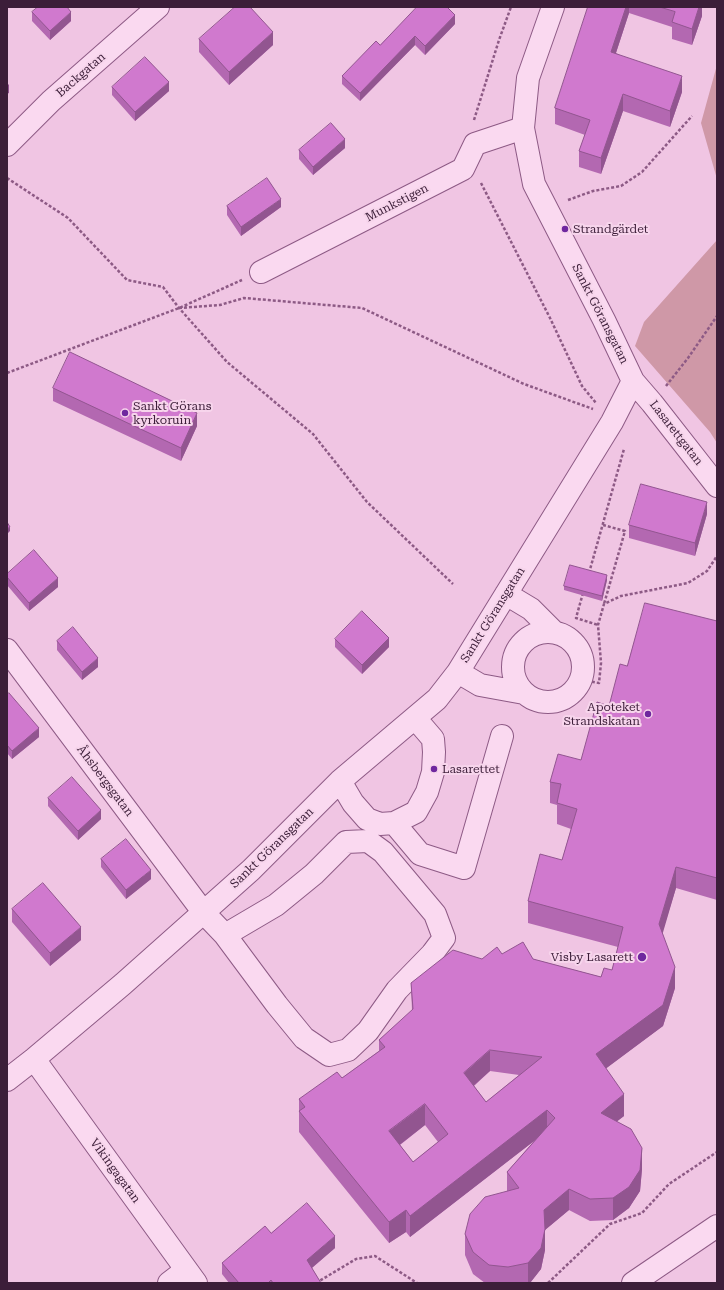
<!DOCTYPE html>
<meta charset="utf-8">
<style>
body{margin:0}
#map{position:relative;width:724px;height:1290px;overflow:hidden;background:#f0c5e3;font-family:"Roboto Serif",serif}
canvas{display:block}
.frame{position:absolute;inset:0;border:8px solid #3c1e39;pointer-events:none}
</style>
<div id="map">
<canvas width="724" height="1290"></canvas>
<div class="frame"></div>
</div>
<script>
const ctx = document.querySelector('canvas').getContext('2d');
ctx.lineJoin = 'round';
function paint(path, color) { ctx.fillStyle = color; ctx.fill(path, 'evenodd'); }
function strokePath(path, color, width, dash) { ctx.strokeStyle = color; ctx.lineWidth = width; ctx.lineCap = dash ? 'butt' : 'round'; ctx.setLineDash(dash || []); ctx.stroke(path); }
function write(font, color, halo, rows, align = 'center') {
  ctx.font = font + ' "Roboto Serif",serif'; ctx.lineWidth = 4; ctx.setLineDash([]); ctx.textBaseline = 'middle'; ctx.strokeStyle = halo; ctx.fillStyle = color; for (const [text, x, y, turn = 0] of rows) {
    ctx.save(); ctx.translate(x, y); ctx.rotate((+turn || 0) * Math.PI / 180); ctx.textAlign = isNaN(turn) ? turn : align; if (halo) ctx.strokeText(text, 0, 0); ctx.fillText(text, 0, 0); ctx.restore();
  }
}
const green = new Path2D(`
 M717 65V179L701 123Z
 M717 240V443L710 432 635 346 644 322Z`);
const path = new Path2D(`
 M474 120 499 40 511 7
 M7 178 68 218 127 280 163 287 179 308 227 362 313 434 367 502 453 584
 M481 183 550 318 582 386 596 403
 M568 200 593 191 621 186 642 172 692 116
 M179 308 220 305 244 298 362 308 524 384 593 409
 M7 373 179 308 242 280
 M666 386 688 358 717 316
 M603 525 625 531 604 604
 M589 573 624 449
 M583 593 576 618 598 625
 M582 680 599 683 601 663 598 625 604 604 621 596 688 583 707 571 717 556
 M316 1283 356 1259 375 1256 417 1283
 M548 1283 610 1224 642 1213 669 1184 717 1152`);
const minor = new Path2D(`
 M7 145 51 101 158 7
 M261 272 463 169 475 144 523 128
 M633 381 652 403 717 486
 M506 594 531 609 554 632
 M513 667a35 35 0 1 1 70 0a35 35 0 1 1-70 0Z
 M7 650 204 913 225 935 277 1005 304 1038 329 1055 348 1050 368 1031 397 990 432 954 444 938 435 914 383 852 368 841 346 842 314 874 276 905 225 935
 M458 672 480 685 524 693
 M340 781 353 803 367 819 380 824 394 823 416 812 427 792 433 772 434 752 433 739 415 718
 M394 823 420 854 464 868 502 736
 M34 1059 196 1283
 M7 1080 34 1059 123 984 251 870 340 781 437 699 458 672 612 422 633 381 604 320 534 184 523 128 528 78 553 7
 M169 1283 186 1270
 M633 1283 717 1226`);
const wall = new Path2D(`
 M588 7H702V16L692 45 672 39V27L629 13 616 53 682 92 670 127 623 111 601 174 579 167V151L585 135 555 124V108Z
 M32 12 71 21 50 40 32 21Z
 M455 24 425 55 415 45 360 101 342 84V76L380 45Z
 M199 39 273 45 229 85 199 52Z
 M112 87 169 91 135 121 112 95Z
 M345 148 313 175 299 159V150Z
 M227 206 281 207 241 236 227 215Z
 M53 388 197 426 181 461 53 401Z
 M707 514 695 556 629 538V525Z
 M7 574 58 587 29 611 7 585Z
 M607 580 602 601 564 590V586Z
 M717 621V900L676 888 662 933 675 988 663 1026 606 1068 624 1116 617 1121 642 1169 640 1191 629 1208 613 1220 590 1221 569 1210 545 1230V1250L541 1269 530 1283H485L473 1274 465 1255V1234L507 1191V1172L534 1141 410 1237 406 1232 389 1243 299 1132V1099L342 1078 379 1051V1040L412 1011 411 983 482 959 502 954 533 959 601 977 612 970 618 947 528 923V901L562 860 571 829 557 824V805L550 803V782L581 760 609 706 627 666ZM490 1071 519 1075 486 1102 474 1086ZM425 1125 438 1142 413 1162 400 1145Z
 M335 639 389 647 362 674 335 647Z
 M57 641 98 667 82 680 57 650Z
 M7 695 39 737 12 759 7 753Z
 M48 798 101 819 78 840 48 806Z
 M101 859 151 879 126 899 101 867Z
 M12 909 81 940 50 966 12 922Z
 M271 1233 335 1248 312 1268 321 1283H229L222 1274V1263Z`);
const shadedWall = new Path2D(`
 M626 7H629V13L611 68V52Z
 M699 7H702V16L692 45V29Z
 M71 12V21L50 40V31Z
 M455 15V24L425 55V46Z
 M273 32V45L229 85V72Z
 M415 36V45L360 101V93Z
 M682 76V92L670 127V111Z
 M169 82V91L135 121V112Z
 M9 84V93L7 94V86Z
 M623 94V111L601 174V158Z
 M345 139V148L313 175V167Z
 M281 199V207L241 236V227Z
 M197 413V426L181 461V448Z
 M707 502V514L695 556V543Z
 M10 527V531L7 534V529Z
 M607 575V580L602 601V596Z
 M58 578V587L29 611V603Z
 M389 638V647L362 674V665Z
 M98 658V667L82 680V672Z
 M39 728V737L12 759V751Z
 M101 810V819L78 840V831Z
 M676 867V888L659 946V924Z
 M151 870V879L126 899V890Z
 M81 927V940L50 966V953Z
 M675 967V988L663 1026 596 1076V1054Z
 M490 1050V1071L464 1094V1073Z
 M624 1094V1116L601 1134V1113Z
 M425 1104V1125L389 1153V1131Z
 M547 1110V1131L410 1237V1216Z
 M642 1148V1169L640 1191 629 1208 613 1220V1198Z
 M569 1189V1210L545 1230V1250L541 1269 530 1283H528V1263L544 1210Z
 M406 1210V1232L389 1243V1222Z
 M335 1236V1248L307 1272V1260Z`);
const building = new Path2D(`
 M38 7H67L71 12 50 31 32 12Z
 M235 7H250L273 32 229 72 199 39Z
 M417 7H447L455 15 425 46 415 36 360 93 342 76 376 41 380 45Z
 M588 7H626L611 52 682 76 670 111 623 94 601 158 579 151 590 120 555 108Z
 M660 7H699L692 29 672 22 675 12Z
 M145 57 169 82 135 112 112 87Z
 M331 123 345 139 313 167 299 150Z
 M267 178 281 199 241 227 227 206Z
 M70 352 197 413 181 448 53 388Z
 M641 484 707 502 695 543 629 525Z
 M7 522 10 527 7 529Z
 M34 550 58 578 29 603 7 577V574Z
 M570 565 607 575 602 596 564 586Z
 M645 603 717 621V878L676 867 659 924 675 967 663 1005 596 1054 624 1094 601 1113 631 1129 642 1148 640 1170 629 1187 613 1198 590 1199 569 1189 544 1210 545 1229 541 1248 528 1263 508 1267 489 1265 473 1252 465 1234 470 1214 485 1197 519 1188 507 1172 555 1118 547 1110 410 1216 406 1210 389 1222 299 1111 305 1107 299 1099 337 1072 342 1078 385 1047 379 1040 413 1009 411 983 453 950 482 959 497 947 502 954 523 942 533 959 601 977 604 968 612 970 623 927 528 901 540 854 562 860 577 809 557 803 561 784 550 782 558 754 581 760 597 702 609 706 620 664 627 666ZM490 1050 542 1057 486 1102 464 1073ZM425 1104 448 1134 413 1162 389 1131Z
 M362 611 389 638 362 665 335 639Z
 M73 627 98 658 82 672 57 641Z
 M9 693 39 728 12 751 7 745V695Z
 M72 777 101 810 78 831 48 798Z
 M126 839 151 870 126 890 101 859Z
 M43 883 81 927 50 953 12 909Z
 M307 1203 335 1236 307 1260 321 1283H273L271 1280 268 1283H239L222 1263 265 1226 271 1233Z`);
const markers = [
 [565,229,4,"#6f279f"],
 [125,413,4,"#6f279f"],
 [648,714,4,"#6f279f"],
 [434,769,4,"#6f279f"],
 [642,957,5,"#6f279f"]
];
const streetNames = [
 ["Backgatan",81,75,-41],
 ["Munkstigen",397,203,-27],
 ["Sankt Göransgatan",600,314,63],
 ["Lasarettgatan",676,433,52],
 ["Sankt Göransgatan",493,615,-58],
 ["Åhsbergsgatan",105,781,53],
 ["Sankt Göransgatan",272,848,-44],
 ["Vikingagatan",115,1171,54]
];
const poiNames = [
 ["Strandgärdet",573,229],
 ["Sankt Görans",133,406],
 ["kyrkoruin",133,420],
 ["Apoteket",640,707,"right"],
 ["Strandskatan",640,721,"right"],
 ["Lasarettet",442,769],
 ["Visby Lasarett",633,957,"right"]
];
paint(green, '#cf98a7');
strokePath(minor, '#8d5a85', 24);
strokePath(path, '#8d5a85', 2.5, [3, 2]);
strokePath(minor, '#fad9f0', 22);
paint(wall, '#b368b1');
paint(shadedWall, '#925590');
paint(building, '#d079ce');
strokePath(building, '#925590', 1);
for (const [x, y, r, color] of markers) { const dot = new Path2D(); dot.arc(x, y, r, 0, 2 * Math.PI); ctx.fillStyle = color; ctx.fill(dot); strokePath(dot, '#f7d5ec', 1.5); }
write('12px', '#3c1e39', '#f7d5ec', streetNames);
write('12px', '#3c1e39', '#f7d5ec', poiNames, 'left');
</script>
